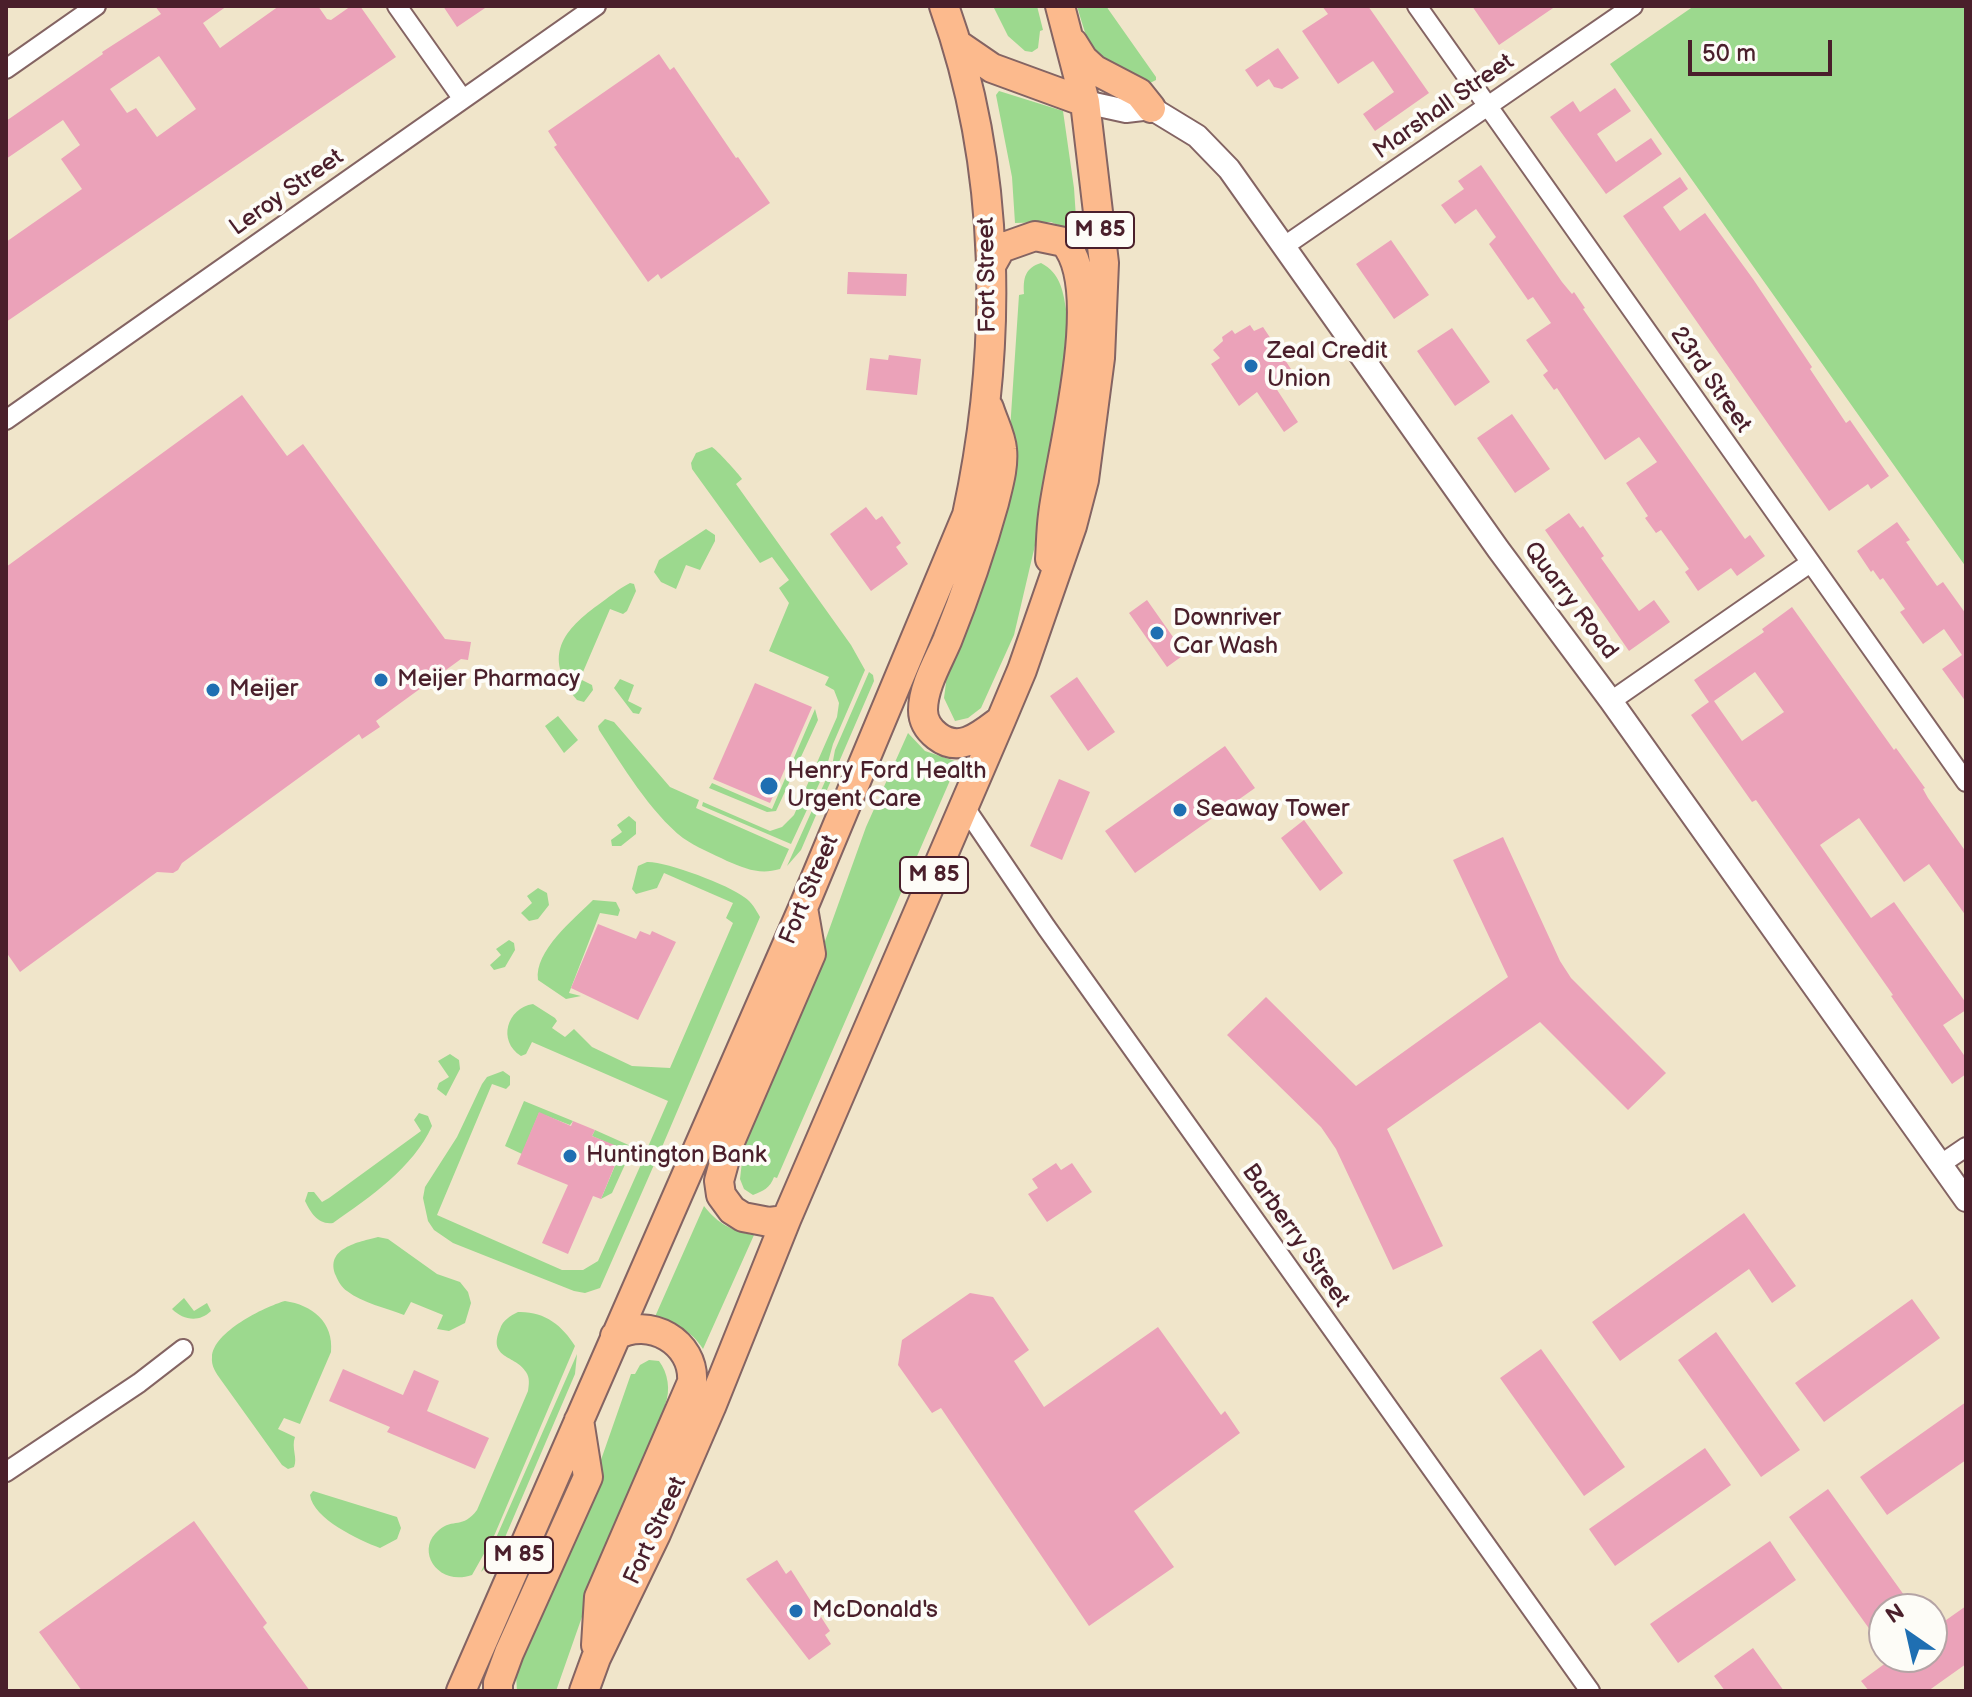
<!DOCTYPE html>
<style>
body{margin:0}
#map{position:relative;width:1972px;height:1697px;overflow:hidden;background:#f0e5ca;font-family:"Balsamiq Sans",sans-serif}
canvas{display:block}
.frame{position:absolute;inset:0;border:8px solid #4a1f2b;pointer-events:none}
.north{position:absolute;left:1868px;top:1593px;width:80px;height:80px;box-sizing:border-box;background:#fdfcf7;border:2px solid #b5a4a5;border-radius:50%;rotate:326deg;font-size:22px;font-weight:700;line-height:32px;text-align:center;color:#4a1f2b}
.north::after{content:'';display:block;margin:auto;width:28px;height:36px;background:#1f6fb2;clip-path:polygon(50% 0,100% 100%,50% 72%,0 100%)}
.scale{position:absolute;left:1688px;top:40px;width:144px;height:36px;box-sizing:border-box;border:4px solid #4a1f2b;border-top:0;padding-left:10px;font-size:24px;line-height:28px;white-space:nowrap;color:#4a1f2b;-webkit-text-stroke:6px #fdfcf7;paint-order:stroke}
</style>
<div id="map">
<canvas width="1972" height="1697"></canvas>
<div class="frame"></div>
<div class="north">N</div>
<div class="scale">50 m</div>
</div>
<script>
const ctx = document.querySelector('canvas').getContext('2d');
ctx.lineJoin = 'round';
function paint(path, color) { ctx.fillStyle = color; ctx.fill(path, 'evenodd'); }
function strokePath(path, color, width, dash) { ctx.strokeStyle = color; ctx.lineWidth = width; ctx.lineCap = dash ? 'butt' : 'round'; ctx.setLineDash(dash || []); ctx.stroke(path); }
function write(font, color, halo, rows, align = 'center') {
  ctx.font = font + ' "Balsamiq Sans",sans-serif'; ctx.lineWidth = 8; ctx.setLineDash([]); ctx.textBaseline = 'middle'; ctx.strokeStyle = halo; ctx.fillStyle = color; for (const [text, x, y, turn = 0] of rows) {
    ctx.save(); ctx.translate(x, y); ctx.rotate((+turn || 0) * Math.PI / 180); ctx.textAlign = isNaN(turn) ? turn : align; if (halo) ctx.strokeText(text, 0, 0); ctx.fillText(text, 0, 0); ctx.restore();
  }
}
const green = new Path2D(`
 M993 6H1037L1043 30 1040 31 1038 48 1032 52 1025 51 1008 36Z
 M1077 6H1106L1156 77V80L1148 84C1094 61 1094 64 1077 6Z
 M1694 6H1966V567L1610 64Z
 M999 91 1063 111 1074 188 1077 233 1051 222 1015 223 1012 177 996 95Z
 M1041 263C1060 273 1063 290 1066 309H1071L1069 348 1040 524 1014 635 981 708 968 718 955 721 944 698 947 675 943 673 1006 490 1019 295 1024 294C1023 278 1025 268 1041 263Z
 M712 447C716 449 739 474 742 479L736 484 851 645 865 670 833 744 826 769 791 844 702 806 703 802 770 831 782 827 794 815 837 717 839 703 834 690 825 685 829 677 769 651 789 603 779 588 789 580 772 557 760 563 692 469 691 463 696 453Z
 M706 529 715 535V541L700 570 686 565 676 589 661 582 654 572 659 560Z
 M630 583 634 584 636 591 627 611 623 614 610 609 580 679 592 685 593 690 584 702 577 700C544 659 559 633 598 605 608 598 618 589 630 583Z
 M869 672 873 675 874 681 801 850 787 866 832 766 835 750Z
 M620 679 634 685 628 701 642 708 639 714 633 713 614 688Z
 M815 709 818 720 776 811 767 812 709 788 712 783 772 809Z
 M558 716 578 740 564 753 545 726Z
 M605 719 614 722 670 787 699 800 696 808 789 849 780 869C760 875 746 869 727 861 713 854 696 847 683 838 650 812 622 765 599 730L598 726Z
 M908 733 925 751 958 762 777 1178 774 1177C770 1188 763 1191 753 1195L744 1189 740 1179 744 1144 820 955 866 827Z
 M629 816 636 822V834L621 846H612L611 840 622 832 617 825Z
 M647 862C665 861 729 885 744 897 752 902 756 910 760 917L659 1154 647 1149 668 1101 532 1042 526 1054 521 1056C497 1041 507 1008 533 1004L555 1018 557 1021 552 1028 565 1037 574 1029 592 1047 632 1066 670 1068 733 923 726 918 733 903 664 873 657 888 636 894 632 889 638 866Z
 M538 888 547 893 549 905 538 919 529 921 521 913 532 903 527 896Z
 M593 900 616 902 620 910 618 916 600 913 569 993 581 996 566 999 538 980C534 951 574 919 593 900Z
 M509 940 514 943 515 950 505 967 494 970 490 965 501 955 496 949Z
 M450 1054 459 1060 460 1069 446 1096 437 1089 439 1083 449 1077 438 1061Z
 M503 1071 510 1076V1085L506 1089 492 1084 437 1215 562 1270H583L598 1261 646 1153 657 1158 600 1288 585 1293 574 1291 453 1243 434 1230 428 1221 423 1198 425 1187 457 1137 482 1084 487 1077Z
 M524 1101 573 1121 570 1125 539 1113 522 1154 505 1146Z
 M419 1113 428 1116 432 1126C413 1168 370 1197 333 1223 318 1225 311 1213 305 1201L308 1192H314L322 1202 329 1198 421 1131 414 1120Z
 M595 1130 633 1147 612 1193 601 1199 622 1149 592 1136Z
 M704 1206C718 1224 732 1231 754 1235L703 1349C691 1330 677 1324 654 1319Z
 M378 1237 388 1239 437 1274 460 1282 468 1292 471 1303 465 1323 449 1331 437 1329 443 1315 411 1302 404 1315C387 1308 362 1303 347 1291 342 1288 338 1281 336 1276 324 1248 359 1242 378 1237Z
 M184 1298 194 1311 207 1303 211 1311C199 1323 183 1320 172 1309Z
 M285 1301C312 1305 334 1322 331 1352L300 1424 284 1418 278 1429 295 1437C291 1448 298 1458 294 1467L288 1469 282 1465 221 1380C216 1373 211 1366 212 1357 213 1332 264 1307 285 1301Z
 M518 1312C544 1311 562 1325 575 1346L494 1536 472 1575C438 1587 414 1550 439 1530 453 1518 463 1529 477 1510L528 1391C529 1384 530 1378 526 1372 516 1355 487 1359 500 1329 503 1320 510 1316 518 1312Z
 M577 1354 575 1374 497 1556 481 1572Z
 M649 1360 659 1361C668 1373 671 1390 665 1405L669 1407 590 1594 556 1691H517L516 1675 520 1661 595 1477 631 1374H635L640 1365Z
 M313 1491 397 1517 401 1528 397 1539 380 1548C359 1540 313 1519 310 1495Z`);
const building = new Path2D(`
 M155 6H227L203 23 220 48 279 6H318L327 19 331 20 351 6H360L396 57 6 322V242L82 189 61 159 80 145 63 120 6 159V121L103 54 102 52 161 14ZM159 56 196 109 157 137 136 108 127 113 110 89Z
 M443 6H488L457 27Z
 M1322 6H1368L1429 93 1375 131 1363 114 1394 92 1373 61 1338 84 1302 31 1328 14Z
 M1472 6H1556L1499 45Z
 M1278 48 1299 78 1282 89 1274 87 1269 79 1257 87 1245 70Z
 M659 54 670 70 674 67 736 158 738 157 770 203 661 279 658 274 648 282 554 147 557 145 548 131Z
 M1615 88 1631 111 1597 134 1616 162 1651 138 1662 154 1606 194 1550 117 1573 101 1580 112Z
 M1481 165 1562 282 1572 294 1574 292 1585 308 1583 309 1745 539 1750 535 1765 556 1737 576 1731 568 1698 591 1685 572 1689 569 1661 530 1656 533 1645 518 1648 516 1626 483 1657 462 1639 437 1605 460 1557 388 1554 390 1543 375 1548 371 1526 340 1551 323 1533 297 1528 300 1489 244 1496 237 1476 209 1455 224 1441 205 1464 189 1458 181Z
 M1680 177 1688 189 1663 207 1680 231 1705 213 1753 279 1812 367 1810 369 1846 423 1850 420 1889 476 1871 489 1868 484 1829 511 1623 216Z
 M1391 240 1429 295 1394 319 1356 264Z
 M848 272 907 274 906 296 847 294Z
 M1250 325 1254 331 1263 327 1291 369 1272 382 1298 422 1284 432 1257 392 1239 406 1211 364 1220 358 1213 350 1223 341 1222 337 1232 330 1235 334Z
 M1452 328 1490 382 1455 406 1417 351Z
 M889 355 921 359 917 395 866 390 870 358 888 360Z
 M242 395 287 456 303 444 445 639 471 642 468 660 461 659 395 707 376 721 380 727 362 739 359 734 182 863 178 870 173 873 157 872 20 972 6 952V567Z
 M1512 414 1550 469 1515 493 1477 438Z
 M866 507 876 520 882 516 901 543 896 547 908 564 871 591 830 534Z
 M1569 513 1580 528 1583 526 1604 556 1601 558 1639 611 1654 600 1670 622 1629 651 1545 530Z
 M1897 522 1910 540 1906 542 1937 586 1943 582 1966 614V702L1942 669 1962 655 1944 629 1923 644 1900 612 1905 609 1883 578 1880 580 1873 570 1871 572 1857 551Z
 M1147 600 1185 654 1167 667 1129 613Z
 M1792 607 1894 750 1896 748 1925 788 1923 789 1928 798 1966 852V916L1929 864 1904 882 1859 818 1820 845 1871 918 1894 902 1966 1003V1010L1943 1025 1966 1058V1074L1952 1084 1891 996 1893 995 1756 800 1752 802 1691 715 1709 702 1694 680 1764 632 1762 629ZM1755 672 1784 712 1742 741 1714 701Z
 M1077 677 1115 732 1088 751 1050 696Z
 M755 683 812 707 770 803 713 779Z
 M1225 746 1255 788 1135 873 1105 831Z
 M1059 779 1090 792 1062 860 1030 846Z
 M1304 820 1343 873 1320 891 1281 838Z
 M1503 837 1560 961 1571 978 1666 1073 1628 1110 1540 1022 1387 1129 1443 1246 1393 1270 1336 1149 1321 1127 1227 1035 1266 997 1356 1086 1508 977 1453 860Z
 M598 924 636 939 640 931 650 935 652 931 676 942 638 1020 571 988Z
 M539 1112 571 1126 573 1121 595 1130 592 1136 622 1148 601 1199 593 1196 568 1254 542 1243 568 1185 517 1164Z
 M1056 1163 1061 1170 1072 1163 1092 1192 1047 1222 1028 1194 1038 1188 1032 1179Z
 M1744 1213 1796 1286 1772 1303 1749 1269 1620 1361 1592 1322Z
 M970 1293 993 1297 1029 1350 1014 1361 1044 1407 1158 1327 1221 1415 1225 1411 1240 1433 1134 1511 1174 1567 1089 1626 941 1408 932 1413 898 1365 902 1340Z
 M1912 1299 1940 1338 1824 1422 1795 1383Z
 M1716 1332 1800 1450 1761 1477 1678 1360Z
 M1541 1349 1625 1467 1584 1496 1500 1378Z
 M343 1369 403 1395 414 1370 439 1381 427 1411 489 1438 475 1469 387 1432 390 1427 329 1401Z
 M1966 1402V1460L1887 1515 1860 1477Z
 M1705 1448 1731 1485 1615 1566 1589 1529Z
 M1828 1489 1914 1609H1884V1626L1873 1634 1789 1517Z
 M194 1521 267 1623 263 1627 310 1691H82L39 1632Z
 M1770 1541 1796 1580 1678 1663 1650 1624Z
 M777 1560 786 1574 791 1570 830 1631 825 1635 831 1644 809 1660 746 1579Z
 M1966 1606V1664L1928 1691H1869L1861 1681 1894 1657H1932V1630Z
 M1753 1648 1784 1691H1725L1714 1676Z`);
const minor = new Path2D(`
 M397 6 462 98
 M1417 6 1966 782
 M6 69 96 6
 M1283 247 1633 6
 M6 420 596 6
 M1611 701 1810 563
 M964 806 1046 927 1590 1691
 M1941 1164 1966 1147
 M6 1472 139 1383 183 1349`);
const tertiary = new Path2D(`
 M1085 102 1126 111 1151 108 1197 136 1229 169 1498 549 1611 701 1966 1200`);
const primary = new Path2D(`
 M1073 43 1083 59 1095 70 1139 93 1151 108
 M957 44 992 68 1085 102
 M992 264 1001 248 1035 236 1064 242C1107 289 1060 455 1053 515 1051 530 1051 544 1050 559
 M989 408C993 421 1001 436 1002 449 1004 467 998 486 994 503 981 550 965 596 947 641 938 662 923 687 923 710 923 721 928 729 937 736 960 754 981 735 1001 720
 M786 1220 769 1222 743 1217 732 1210 721 1195 719 1181 729 1144 811 954 803 908
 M596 1645 599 1597 692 1382C695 1342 649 1316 615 1336
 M461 1691 803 908 967 515C1003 348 1002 168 944 6
 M498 1691V1683L509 1653 588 1477 579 1420
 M584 1691 596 1658 656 1534 711 1407 786 1220 1001 720 1022 670 1072 526 1084 480 1100 358 1104 263 1085 102 1060 6`);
const markers = [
 [1251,366,8,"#1f6fb2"],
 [1157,633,8,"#1f6fb2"],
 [381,680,8,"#1f6fb2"],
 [213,690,8,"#1f6fb2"],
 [769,786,10,"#1f6fb2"],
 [1180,810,8,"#1f6fb2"],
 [570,1156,8,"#1f6fb2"],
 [796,1611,8,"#1f6fb2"]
];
const shields = [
 [1100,230,68],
 [934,875,68],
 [519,1555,68]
];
const shieldNames = [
 ["M 85",1100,230],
 ["M 85",934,875],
 ["M 85",519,1555]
];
const streetNames = [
 ["Marshall Street",1444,107,-35],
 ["Leroy Street",287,193,-35],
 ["Fort Street",988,275,-91],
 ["23rd Street",1710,380,55],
 ["Quarry Road",1570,601,53],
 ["Fort Street",810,890,-67],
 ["Barberry Street",1295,1236,55],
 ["Fort Street",656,1531,-65]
];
const poiNames = [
 ["Zeal Credit",1267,352],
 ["Union",1267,380],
 ["Downriver",1173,619],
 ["Car Wash",1173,647],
 ["Meijer Pharmacy",397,680],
 ["Meijer",229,690],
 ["Henry Ford Health",787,772],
 ["Urgent Care",787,800],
 ["Seaway Tower",1196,810],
 ["Huntington Bank",586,1156],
 ["McDonald's",812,1611]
];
paint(green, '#9cd98e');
paint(building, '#eba2b9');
strokePath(minor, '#846463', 22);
strokePath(tertiary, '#846463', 26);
strokePath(primary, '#846463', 32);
strokePath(minor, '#fff', 18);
strokePath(tertiary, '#fff', 22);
strokePath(primary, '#fcba8d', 28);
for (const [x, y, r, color] of markers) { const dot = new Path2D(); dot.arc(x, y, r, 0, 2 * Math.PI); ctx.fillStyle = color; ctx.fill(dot); strokePath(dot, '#fdfcf7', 3); }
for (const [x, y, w] of shields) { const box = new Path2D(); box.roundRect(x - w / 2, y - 18, w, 36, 6); ctx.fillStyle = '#fdfcf7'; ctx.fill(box); strokePath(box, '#4a1f2b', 2); }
write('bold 22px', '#4a1f2b', null, shieldNames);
write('24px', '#4a1f2b', '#fdfcf7', streetNames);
write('24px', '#4a1f2b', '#fdfcf7', poiNames, 'left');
</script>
